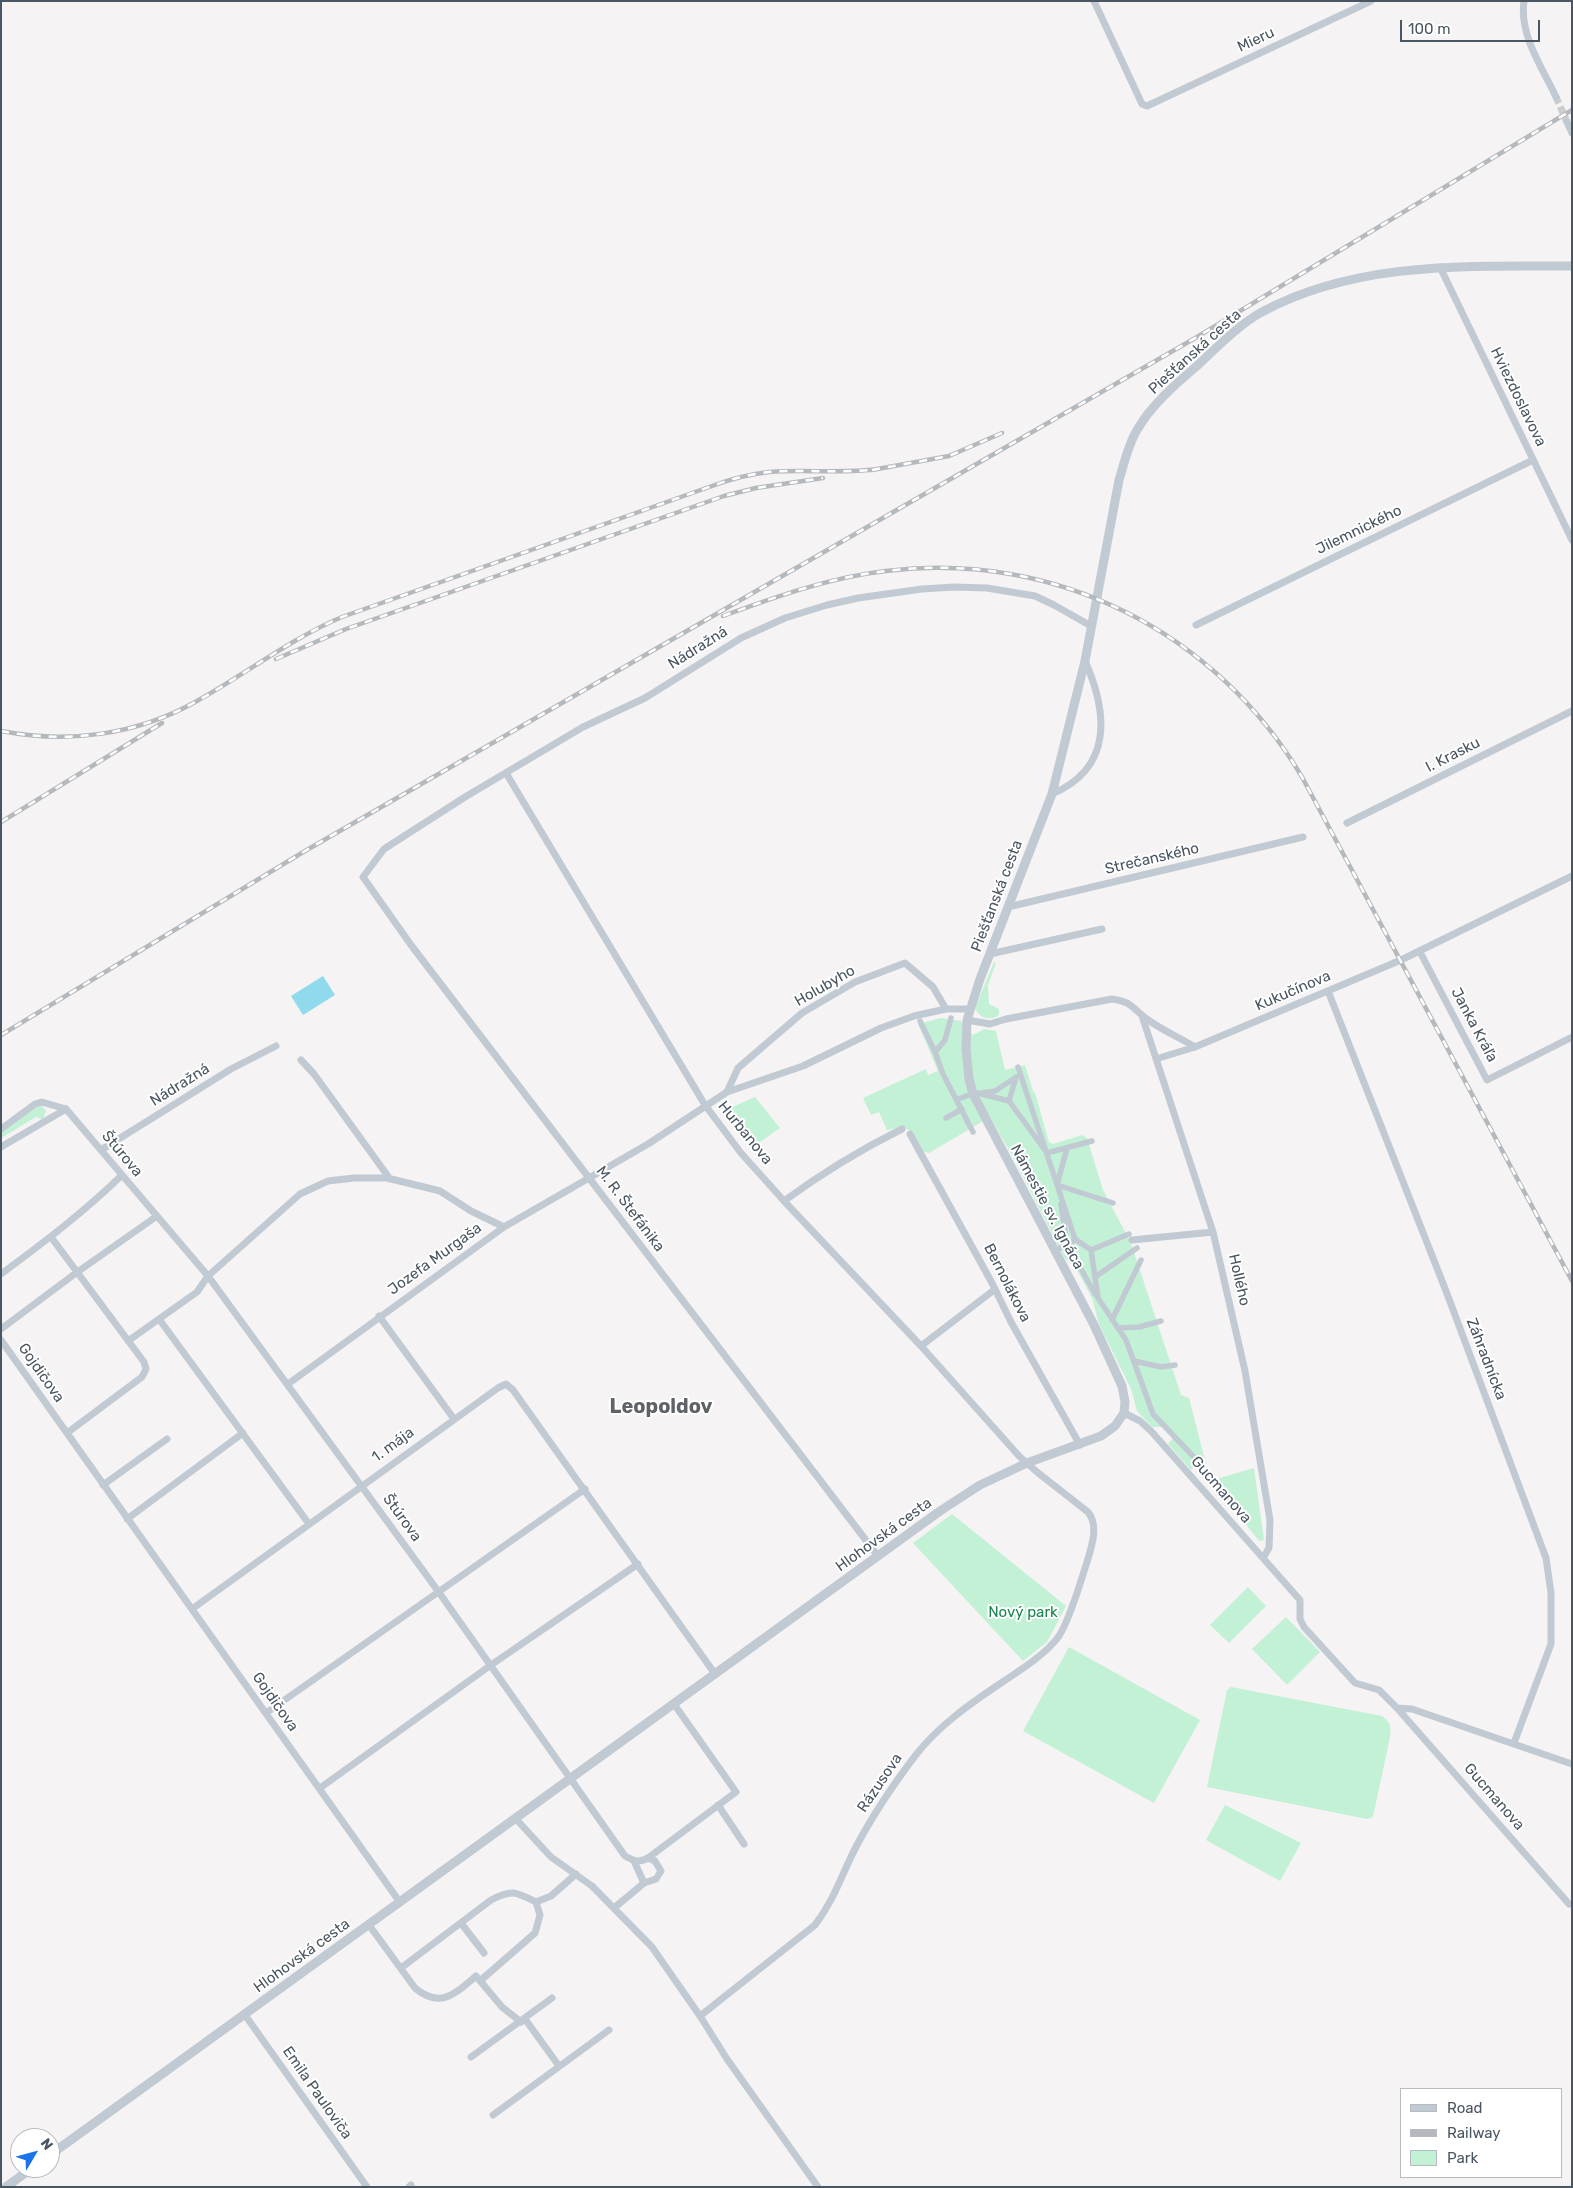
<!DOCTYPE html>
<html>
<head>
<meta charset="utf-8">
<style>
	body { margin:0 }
	#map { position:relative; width:1573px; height:2188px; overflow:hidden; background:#f5f3f3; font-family:Rubik,sans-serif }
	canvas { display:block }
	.frame { position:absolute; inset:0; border:2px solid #4a5661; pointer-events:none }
	.legend { position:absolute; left:1400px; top:2088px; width:162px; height:90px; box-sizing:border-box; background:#fff; border:1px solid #b7bbc0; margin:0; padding:6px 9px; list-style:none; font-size:15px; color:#4a5661 }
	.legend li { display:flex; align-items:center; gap:10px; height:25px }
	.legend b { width:25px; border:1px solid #b7bbc0 }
	.north { position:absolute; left:10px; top:2128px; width:50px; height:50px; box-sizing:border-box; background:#fff; border:1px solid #b7bbc0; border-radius:50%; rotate:53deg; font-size:14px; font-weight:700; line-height:20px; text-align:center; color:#4a5661 }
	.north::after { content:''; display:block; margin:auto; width:18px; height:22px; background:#1a73e8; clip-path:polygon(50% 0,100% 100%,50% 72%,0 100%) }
	.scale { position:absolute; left:1400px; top:20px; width:140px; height:22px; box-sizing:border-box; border:2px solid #4a5661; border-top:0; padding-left:6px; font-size:15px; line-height:18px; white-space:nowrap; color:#4a5661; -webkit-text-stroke:4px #fff; paint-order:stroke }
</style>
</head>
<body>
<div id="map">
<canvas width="1573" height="2188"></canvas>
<div class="frame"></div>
<ul class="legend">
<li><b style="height:6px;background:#c1cad2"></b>Road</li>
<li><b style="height:6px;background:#b5b8bd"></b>Railway</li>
<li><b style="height:14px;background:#c3f1d5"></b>Park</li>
</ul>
<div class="north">N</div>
<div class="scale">100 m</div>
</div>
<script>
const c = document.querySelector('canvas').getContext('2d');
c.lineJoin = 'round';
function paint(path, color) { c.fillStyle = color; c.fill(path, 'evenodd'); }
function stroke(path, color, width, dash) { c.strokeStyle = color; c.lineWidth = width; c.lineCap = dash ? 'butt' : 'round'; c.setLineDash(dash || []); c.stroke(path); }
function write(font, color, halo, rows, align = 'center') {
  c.font = font + ' Rubik,sans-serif'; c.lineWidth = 4; c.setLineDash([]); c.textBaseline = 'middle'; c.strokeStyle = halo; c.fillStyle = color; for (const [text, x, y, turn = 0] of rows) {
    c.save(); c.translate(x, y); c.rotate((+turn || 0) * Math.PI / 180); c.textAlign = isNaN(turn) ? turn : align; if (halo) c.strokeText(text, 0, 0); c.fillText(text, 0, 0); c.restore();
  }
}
paint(new Path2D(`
	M994 962 996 963 988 985 989 1004 999 1009V1015C989 1022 980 1018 975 1008Z
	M941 1018 961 1021 973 1035 984 1029 996 1031 1005 1070 1025 1065 1033 1091 1035 1093 1049 1142 1053 1144 1082 1135 1087 1138 1103 1190 1131 1243 1181 1395 1189 1398 1208 1472 1199 1463 1191 1470 1168 1444 1173 1438 1163 1427H1152L1137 1411 1131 1389 1099 1324 1092 1298 1076 1268 1065 1259 1013 1157 990 1117 929 1153 924 1152C912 1131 912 1124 887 1130L879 1112 871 1115 863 1098 926 1069 928 1075 938 1071 918 1024Z
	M755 1097 780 1128 756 1145 730 1111V1108Z
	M38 1106H42L46 1111 43 1120 36 1117 1 1138V1133Z
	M1254 1468 1264 1540 1259 1541 1220 1492 1213 1480Z
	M952 1514 1066 1606 1047 1642 1023 1661 913 1543Z
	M1248 1587 1266 1606 1229 1643 1210 1625Z
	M1286 1617 1320 1652 1287 1685 1252 1649Z
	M1069 1647 1200 1720 1154 1803 1023 1731Z
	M1231 1687 1382 1716C1391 1723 1391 1727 1390 1737L1373 1817 1367 1819 1207 1787 1227 1690Z
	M1225 1805 1301 1843 1280 1881 1206 1840Z`), '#c3f1d5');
paint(new Path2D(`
	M323 976 335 995 303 1015 291 996Z`), '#90daee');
stroke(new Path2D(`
	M1556 97 1567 122`), '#caccce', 7, [7, 3.5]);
stroke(new Path2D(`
	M920 1021 935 1052 943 1074 973 1132
	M935 1052 945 1040 951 1018
	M1018 1067 1075 1239 1091 1250 1098 1298 1126 1340 1153 1414 1208 1472
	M978 1093 1009 1101 1047 1153 1092 1141
	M982 1093 995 1091 1015 1078
	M958 1099 969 1095
	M1009 1101 1016 1077
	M946 1118 962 1109
	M1057 1185 1067 1148
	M1057 1185 1113 1203
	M1061 1204 1067 1244 1095 1294
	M1060 1248 1076 1239
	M1091 1250 1129 1234
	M1095 1277 1137 1248
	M1112 1320 1141 1260
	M1118 1328 1139 1327 1161 1321
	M1134 1361 1161 1367 1175 1365`), '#c1cad2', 5.5);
stroke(new Path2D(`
	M1094 1 1142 104 1147 106 1371 1
	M1524 1C1519 35 1542 67 1556 97
	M1567 122 1572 133
	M1440 267 1572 540
	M1196 625 1533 460
	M506 773 705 1105 741 1153 784 1201 921 1346 1019 1456 1037 1472 1088 1512C1099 1526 1092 1545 1087 1562 1080 1583 1071 1617 1059 1636 1046 1654 1022 1669 1004 1681 971 1703 939 1725 915 1756 893 1785 874 1813 857 1845 842 1873 835 1899 815 1925L700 2016 652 1947 592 1886 551 1857 516 1819
	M1052 794C1113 768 1108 713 1085 661
	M1347 823 1572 711
	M1008 907 1303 837
	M1420 952 1487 1080 1572 1037
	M990 954 1102 929
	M1328 991 1446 1291 1546 1558 1551 1593V1644L1514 1743
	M1142 1016 1213 1232 1245 1371 1270 1520 1269 1548 1263 1558
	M967 1020 990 1024 1006 1019 1112 999C1130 1002 1130 1005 1143 1016 1157 1028 1179 1037 1195 1047
	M1156 1059 1195 1047 1401 960 1572 876
	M301 1060 314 1074 390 1179
	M727 1092 738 1068 802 1013 855 982 905 963 933 987 946 1009
	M66 1109 208 1276 438 1591 625 1856C634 1861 638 1863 648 1858L736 1792 674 1704
	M1 1129 35 1104 42 1102 66 1109
	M910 1134 992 1283 1011 1322 1080 1445
	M1 1147 66 1109
	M101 1150 231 1069 276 1046
	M784 1201C822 1173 860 1150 902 1129
	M51 1237 144 1362 146 1369 142 1377 67 1433
	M1132 1240 1213 1232
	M1 1274C43 1243 84 1212 121 1176
	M379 1316 454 1419
	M159 1319 309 1524
	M1 1329 76 1273 157 1216
	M1 1340 399 1901
	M128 1341 197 1292 208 1276 300 1194 328 1181 354 1178H387L428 1188 440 1191 471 1211 504 1227
	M921 1346 994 1290
	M288 1384 504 1227 648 1144 727 1092 803 1066 881 1028 914 1016 946 1009H970
	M1124 1413 1140 1421 1151 1431 1292 1591 1300 1600V1619L1304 1627 1355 1683 1379 1690 1397 1708 1412 1709 1572 1764
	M103 1485 167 1439
	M127 1519 243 1433
	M878 1556 411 945 363 877 384 849 465 797 583 727 645 698 741 638 785 618 827 605 858 598 922 589 954 587 987 588 1035 596 1054 605 1091 626
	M192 1609 498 1388 506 1384 513 1390 715 1674
	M1397 1708 1569 1904
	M266 1713 585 1489
	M320 1788 491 1665 638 1564
	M718 1805 744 1844
	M644 1883 656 1879 661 1871 655 1861 648 1858
	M614 1908 644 1883 634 1861
	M461 1923 484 1953
	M369 1925 415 1988C440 2009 455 1994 476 1976L502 2007 521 2022
	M401 1968 491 1900C512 1889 516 1892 536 1902L551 1896 576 1874
	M480 1981 535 1933 540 1915 536 1902
	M245 2015 367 2187
	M700 2016 727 2059 818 2187
	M525 2019 559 2066
	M471 2057 552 1998
	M493 2115 609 2030
	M409 2187 411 2185`), '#c1cad2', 7);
stroke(new Path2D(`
	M50 2155 940 1511 980 1485 1027 1463 1101 1436 1115 1426 1124 1413 1125 1402 1122 1386 1094 1325 973 1094 969 1079 966 1049 967 1020 980 979 1052 794 1085 661 1119 480C1124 464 1128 445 1137 430 1151 405 1177 383 1199 364 1218 346 1238 326 1260 313 1355 261 1467 266 1572 266
	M6 2187 32 2168`), '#c1cad2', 9);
const rail = new Path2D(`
	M872 470 949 456 1002 433
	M723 616C775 597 831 577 886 571 1055 550 1216 632 1302 777L1572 1281
	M276 659 346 629 724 496 756 488 823 478
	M1 731C69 744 137 735 197 701 246 674 290 639 342 617L712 486C731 479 750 474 769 472 805 469 841 474 878 469
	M1 822 162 723
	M1 1035 305 851 1197 337 1572 110`);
stroke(rail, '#b5b8bd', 4.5);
stroke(rail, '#fff', 2.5, [8]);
write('15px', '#4a5661', '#fff', [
	["Mieru",1256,40,-25],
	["Piešťanská cesta",1195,352,-42],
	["Hviezdoslavova",1518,397,64],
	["Jilemnického",1359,530,-26],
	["Nádražná",698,648,-32],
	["I. Krasku",1453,755,-27],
	["Strečanského",1152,859,-13],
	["Piešťanská cesta",997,896,-69],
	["Holubyho",825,986,-30],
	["Kukučínova",1293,991,-23],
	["Janka Kráľa",1474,1025,62],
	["Nádražná",180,1085,-32],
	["Hurbanova",745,1133,51],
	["Štúrova",122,1154,50],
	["Námestie sv. Ignáca",1047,1207,62],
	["M. R. Štefánika",630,1209,53],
	["Jozefa Murgaša",435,1259,-36],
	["Hollého",1239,1280,77],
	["Bernolákova",1007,1283,63],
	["Záhradnícka",1486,1359,69],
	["Gojdičova",41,1373,55],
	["1. mája",393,1445,-36],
	["Gucmanova",1221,1490,49],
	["Štúrova",402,1518,54],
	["Hlohovská cesta",884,1535,-36],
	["Gojdičova",275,1702,55],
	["Rázusova",880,1783,-56],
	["Gucmanova",1494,1797,49],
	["Hlohovská cesta",302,1956,-36],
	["Emila Pauloviča",317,2093,55]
]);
write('15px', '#17864f', '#fff', [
	["Nový park",1023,1613]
]);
write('bold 20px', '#5f6368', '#fff', [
	["Leopoldov",661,1407]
]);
</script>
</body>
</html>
